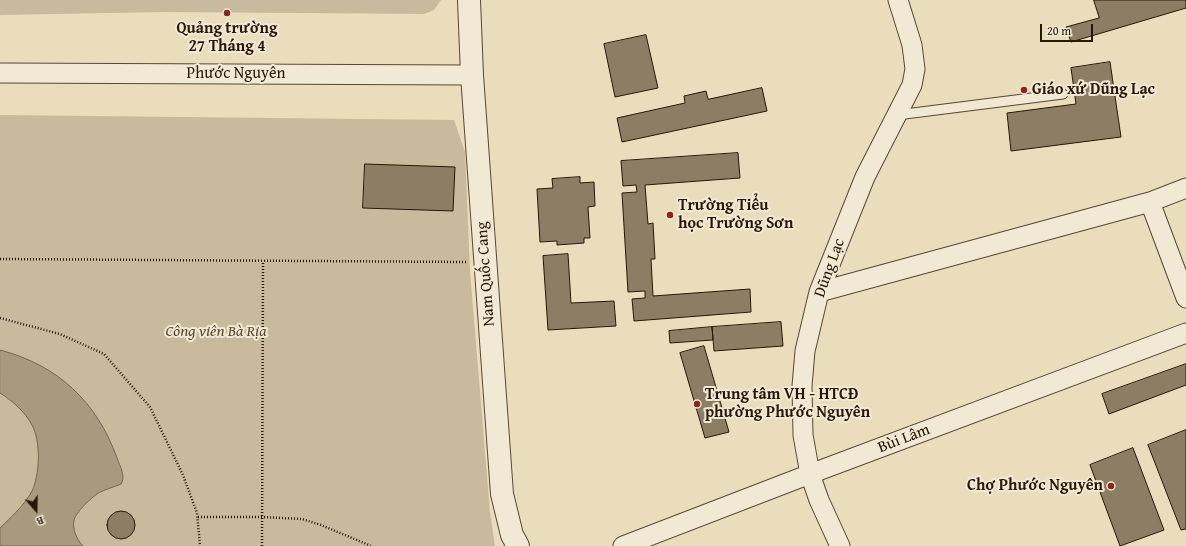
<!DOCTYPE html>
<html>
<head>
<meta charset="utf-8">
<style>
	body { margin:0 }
	#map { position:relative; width:1186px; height:546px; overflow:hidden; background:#e9ddbc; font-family:"Gentium Book Plus",serif }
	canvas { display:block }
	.north { position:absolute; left:16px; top:490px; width:40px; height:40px; -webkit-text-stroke:3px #f1e9d3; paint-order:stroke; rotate:160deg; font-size:11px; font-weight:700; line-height:16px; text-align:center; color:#271707 }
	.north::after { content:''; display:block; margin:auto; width:14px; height:18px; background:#271707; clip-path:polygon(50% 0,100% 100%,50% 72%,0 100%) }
	.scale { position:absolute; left:1040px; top:24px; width:53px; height:18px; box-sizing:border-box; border:2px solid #271707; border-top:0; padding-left:5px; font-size:12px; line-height:14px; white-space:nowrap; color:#271707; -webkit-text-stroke:3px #f1e9d3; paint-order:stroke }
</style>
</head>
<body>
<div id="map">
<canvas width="1186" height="546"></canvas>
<div class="north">B</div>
<div class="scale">20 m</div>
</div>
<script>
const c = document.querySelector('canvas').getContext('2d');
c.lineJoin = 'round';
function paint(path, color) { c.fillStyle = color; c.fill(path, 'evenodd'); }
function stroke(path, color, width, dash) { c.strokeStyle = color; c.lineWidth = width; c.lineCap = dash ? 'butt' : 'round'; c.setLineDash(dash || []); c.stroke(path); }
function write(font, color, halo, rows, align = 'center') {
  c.font = font + ' "Gentium Book Plus",serif'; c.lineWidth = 4; c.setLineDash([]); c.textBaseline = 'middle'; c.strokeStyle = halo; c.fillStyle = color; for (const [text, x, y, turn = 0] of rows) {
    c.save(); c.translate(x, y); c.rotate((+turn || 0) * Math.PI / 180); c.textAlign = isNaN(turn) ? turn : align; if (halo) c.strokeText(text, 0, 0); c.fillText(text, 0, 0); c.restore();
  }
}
paint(new Path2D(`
	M0 0H441L434 10 424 14 166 12 0 15Z
	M0 115 454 120 465 152 470 271 490 512 495 546H0Z`), '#c8bb9d');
const water = new Path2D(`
	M0 350C58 365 97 402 117 458 120 466 126 477 121 484 114 487 103 490 97 494 91 498 76 512 74 520 72 529 77 540 83 546H0V528C11 517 24 506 32 491 40 474 41 442 32 425 25 412 13 401 0 393Z`);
paint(water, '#a79a7e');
stroke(water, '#74664e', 1);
const building = new Path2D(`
	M1094 0H1186V8L1071 42 1066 27 1099 18Z
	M646 35 658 88 615 97 604 44Z
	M1110 62 1121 137 1011 151 1007 113 1076 104 1071 68Z
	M762 88 767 111 622 142 617 118 685 103 684 96 706 91 708 99Z
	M738 153 740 178 645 185 648 224 653 223 655 259H651L653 296 750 289 751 312 634 321 632 299 645 298V291L628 292 622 193 637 192 636 185 623 186 621 161Z
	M365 164 455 167 453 211 363 208Z
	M580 177V183L594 182 595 206 588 207 590 238H584V243L557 245V241L540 242 537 189 553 188 552 179Z
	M568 254 571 303 614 301 616 326 548 330 543 256Z
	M781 322 783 346 714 351 712 327Z
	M712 327 713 340 670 343 669 331Z
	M704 346 729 432 705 438 680 353Z
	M1186 364V385L1109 414 1102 394Z
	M1186 430V529L1181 530 1148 445Z
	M1133 448 1164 530 1120 546 1090 465Z
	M107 525a14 14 0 1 1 28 0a14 14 0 1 1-28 0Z`);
paint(building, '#8c7e65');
stroke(building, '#271707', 1);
const service = new Path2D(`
	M897 115 1063 94`);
const minor = new Path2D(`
	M0 73 472 75
	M1150 202 1186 298
	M819 292 1150 202 1186 188
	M623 546 810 474 1186 333
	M840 546 819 500 810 474 803 435 802 386 805 351 819 292 865 177 912 85 915 69 912 45 898 0`);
const tertiary = new Path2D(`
	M469 0 472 75 502 494 512 535 518 546`);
stroke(service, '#584834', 11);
stroke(minor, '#584834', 21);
stroke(tertiary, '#584834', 24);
stroke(new Path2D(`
	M0 259 467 262
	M0 318 60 334 104 354 150 407 183 475 197 513 200 546
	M198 517H262L302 519 321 525 371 546
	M262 546 263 261`), '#271707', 2.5, [1, 2]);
stroke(service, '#f1e9d3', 9);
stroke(minor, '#f1e9d3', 19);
stroke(tertiary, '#f1e9d3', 22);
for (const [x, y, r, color] of [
	[227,13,4,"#8f2418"],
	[1024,90,4,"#8f2418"],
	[670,215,4,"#8f2418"],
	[697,404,4,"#8f2418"],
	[1111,486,4,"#8f2418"]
]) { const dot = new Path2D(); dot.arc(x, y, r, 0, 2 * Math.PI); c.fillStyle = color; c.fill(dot); stroke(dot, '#f1e9d3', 1.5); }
write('bold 16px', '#271707', '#f1e9d3', [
	["Quảng trường",227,29,"center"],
	["27 Tháng 4",227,47,"center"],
	["Giáo xứ Dũng Lạc",1032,90],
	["Trường Tiểu",678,206],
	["học Trường Sơn",678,224],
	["Trung tâm VH - HTCĐ",705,395],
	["phường Phước Nguyên",705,413],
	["Chợ Phước Nguyên",1103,486,"right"]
], 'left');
write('16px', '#271707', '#f1e9d3', [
	["Phước Nguyên",236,74],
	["Dũng Lạc",830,268,-70],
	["Nam Quốc Cang",486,274,-94],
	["Bùi Lâm",904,439,-21]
]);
write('italic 16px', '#574834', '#f1e9d3', [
	["Công viên Bà Rịa",216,332]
]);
</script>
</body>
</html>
